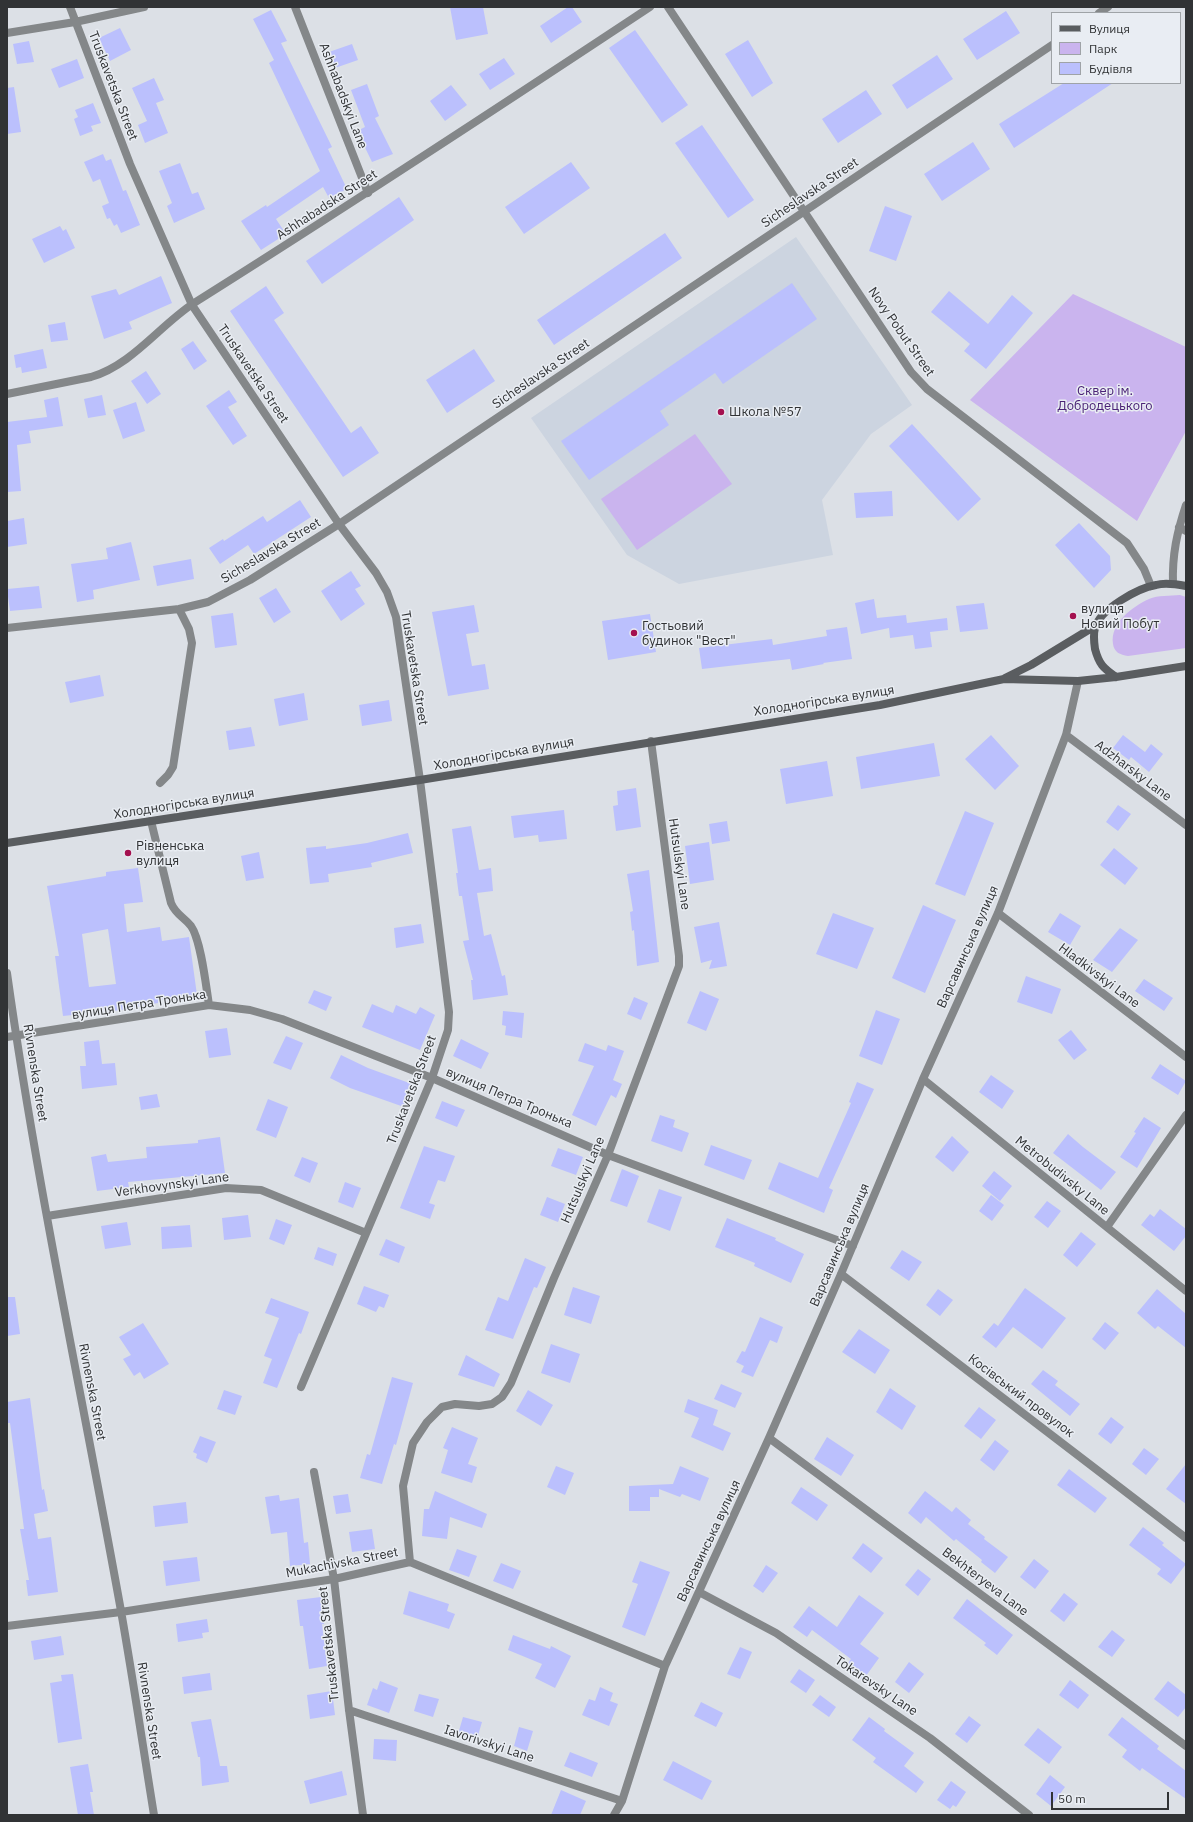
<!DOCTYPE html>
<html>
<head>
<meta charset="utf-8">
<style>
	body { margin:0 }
	#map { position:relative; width:1193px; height:1822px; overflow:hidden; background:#dce0e6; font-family:"IBM Plex Sans",sans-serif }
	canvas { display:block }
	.frame { position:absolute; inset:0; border:8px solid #313335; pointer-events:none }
	.legend { position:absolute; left:1051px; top:12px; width:130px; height:72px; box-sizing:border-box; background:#e9edf3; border:1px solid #9fa3a7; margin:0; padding:5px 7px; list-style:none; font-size:12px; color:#313335 }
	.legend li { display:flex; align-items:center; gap:8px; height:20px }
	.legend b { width:20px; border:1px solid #9fa3a7 }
	.scale { position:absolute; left:1051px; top:1792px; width:118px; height:18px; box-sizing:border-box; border:2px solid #313335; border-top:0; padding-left:5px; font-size:12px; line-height:14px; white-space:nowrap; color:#313335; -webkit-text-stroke:3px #e9edf3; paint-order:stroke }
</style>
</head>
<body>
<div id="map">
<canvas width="1193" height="1822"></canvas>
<div class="frame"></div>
<ul class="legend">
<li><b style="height:5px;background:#5a5d60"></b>Вулиця</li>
<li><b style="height:11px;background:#cab4ee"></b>Парк</li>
<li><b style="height:11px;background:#bbc0fd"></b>Будівля</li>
</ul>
<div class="scale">50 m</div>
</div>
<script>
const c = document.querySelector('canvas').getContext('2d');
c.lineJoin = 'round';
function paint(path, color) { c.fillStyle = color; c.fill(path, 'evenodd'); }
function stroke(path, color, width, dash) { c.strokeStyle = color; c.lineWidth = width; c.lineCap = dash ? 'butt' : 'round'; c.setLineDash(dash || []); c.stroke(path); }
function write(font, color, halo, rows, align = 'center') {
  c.font = font + ' "IBM Plex Sans",sans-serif'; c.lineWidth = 3; c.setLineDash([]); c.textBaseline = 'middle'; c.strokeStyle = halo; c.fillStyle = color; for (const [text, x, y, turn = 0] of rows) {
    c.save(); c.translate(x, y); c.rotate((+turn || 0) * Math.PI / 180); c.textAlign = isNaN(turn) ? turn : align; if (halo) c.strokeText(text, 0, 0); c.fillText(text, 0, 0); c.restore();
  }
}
paint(new Path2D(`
	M796 237 912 405 871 434 822 500 833 555 679 584 627 555 531 418Z`), '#ccd4e0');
paint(new Path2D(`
	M1073 294 1186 347V431L1137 521 970 400Z
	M695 434 732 484 637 550 601 499Z
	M1180 595 1186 597V648L1128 656C1120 655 1114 652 1113 644 1110 623 1132 607 1149 599 1158 595 1170 596 1180 595Z`), '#cab4ee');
paint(new Path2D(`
	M450 7H483L488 34 456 40Z
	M568 7H572L582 22 551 43 540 26Z
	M271 10 287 41 281 43 332 147 328 149 347 189 329 198 323 187 276 219 286 234 261 250 241 221 266 205 267 207 320 171 269 63 274 60 253 19Z
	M1006 11 1020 33 977 60 963 39Z
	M120 28 131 50 110 61 99 38Z
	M635 30 688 105 662 123 609 48Z
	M748 40 773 83 752 97 725 54Z
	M29 41 34 62 17 64 13 44Z
	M352 44 358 60 335 68 329 52Z
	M937 55 953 79 907 109 892 85Z
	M504 58 515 74 490 90 479 74Z
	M77 59 84 78 59 88 51 69Z
	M154 78 164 100 156 103 168 133 145 143 138 125 147 121 132 88Z
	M1064 83H1113L1014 148 999 124Z
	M367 84 379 116 375 118 393 154 372 162 357 131 365 127 351 90Z
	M451 85 467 105 445 121 430 101Z
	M14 87 21 132 7 134V88Z
	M866 90 882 114 838 143 822 119Z
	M93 103 101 123 91 126 93 131 80 136 74 119 78 117 75 110Z
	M702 125 754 200 728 218 675 143Z
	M973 142 990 169 942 201 924 174Z
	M103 154 106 161 111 159 123 191 126 190 140 225 121 233 117 224 114 226 110 218 107 219 102 206 109 203 100 179 93 182 84 162Z
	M571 162 590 188 524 234 505 207Z
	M180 163 192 194 198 192 205 209 174 223 167 206 172 203 159 171Z
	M399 197 414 220 322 284 306 261Z
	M885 206 912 216 896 261 869 251Z
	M60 226 63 231 66 229 75 248 44 263 32 239Z
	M665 233 682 258 554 345 537 320Z
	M161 276 172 303 129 322 132 329 104 339 91 296 116 289 119 295Z
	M792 283 817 319 723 384 715 373 660 411 669 425 589 480 561 441Z
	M266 286 284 313 274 320 351 433 361 426 379 453 343 477 230 311Z
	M949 291 988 324 1012 295 1033 313 986 369 964 351 970 344 931 312Z
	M65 322 68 340 51 342 48 325Z
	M193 341 207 361 194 370 181 349Z
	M43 349 47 368 22 373 21 367 16 368 14 355Z
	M474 349 495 381 447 413 426 380Z
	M146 371 161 394 147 404 131 381Z
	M229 390 237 402 228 407 247 436 233 445 206 406Z
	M102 395 106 415 88 418 84 399Z
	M58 397 63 426 29 431 31 443 17 445 21 491 7 492V422L47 417 44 400Z
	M136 402 145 431 123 439 113 410Z
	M912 424 981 499 958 521 889 446Z
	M892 491 893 516 856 518 854 493Z
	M300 500 311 517 254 554 248 545 220 564 209 548 223 539 224 541 263 516 267 522Z
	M24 518 27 544 7 547V521Z
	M1079 523 1110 556 1111 570 1094 588 1055 545Z
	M131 542 140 580 93 590 94 599 77 602 71 564 108 559 106 548Z
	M191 559 194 579 157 586 153 566Z
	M351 571 361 586 355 589 365 604 341 621 321 591Z
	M39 586 42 608 10 611 7 589Z
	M276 588 291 612 274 623 259 598Z
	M874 599 877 618 906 615 907 623 947 618 948 630 930 632 932 647 915 649 913 635 890 638 889 628 861 634 855 603Z
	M984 603 988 629 960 632 956 606Z
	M474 605 479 632 466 634 472 666 485 664 489 689 448 696 432 612Z
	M233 613 237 645 215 648 211 616Z
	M650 614 656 652 608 660 602 621Z
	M847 627 852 659 823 663 824 664 792 670 790 659 702 669 699 648 772 639 773 645 827 636 826 630Z
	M100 675 104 696 70 703 65 682Z
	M304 693 308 720 279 726 274 699Z
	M389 700 392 721 362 726 359 705Z
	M251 727 255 746 229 750 226 731Z
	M991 735 1019 766 995 790 965 759Z
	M1123 735 1145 752 1151 744 1163 754 1149 772 1131 757 1129 760 1113 748Z
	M934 743 940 776 861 789 856 757Z
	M827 761 833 796 786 804 780 769Z
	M636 788 641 827 616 831 613 806 618 805 617 791Z
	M1118 805 1131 814 1118 831 1106 822Z
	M564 810 567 839 539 842 538 835 514 838 511 816Z
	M965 811 994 823 965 896 935 884Z
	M727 821 730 841 712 844 709 824Z
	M471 826 479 870 491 868 493 891 477 893 484 936 491 934 502 976 505 975 508 995 473 1000 471 980H473L463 941 469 940 462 896H459L456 873H458L452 829Z
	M408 833 413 853 371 863 372 867 328 874 329 882 310 884 306 848 326 846V849L367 843Z
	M709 842 714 880 690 884 685 846Z
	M1114 848 1138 868 1125 885 1100 865Z
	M259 852 264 878 246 881 241 856Z
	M138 868 143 902 124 904 127 932 160 927 162 941 189 937 197 995 158 1000V1003L121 1010 63 1016 55 956H59L47 886 106 876V872ZM108 929 116 984 89 987 82 934Z
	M649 870 659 962 637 966 634 930 632 931 630 912 633 911 627 874Z
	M923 905 956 920 925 993 892 978Z
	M833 913 874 928 857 969 816 954Z
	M1060 913 1081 926 1070 945 1048 932Z
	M719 922 727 966 709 969 712 960 701 963 694 927Z
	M421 924 424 943 396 948 394 928Z
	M1120 928 1138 940 1112 972 1093 960Z
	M1026 976 1061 989 1052 1014 1017 1002Z
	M1144 979 1173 998 1164 1011 1135 991Z
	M314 990 332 997 326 1011 308 1003Z
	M700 991 719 999 706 1031 687 1023Z
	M634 997 648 1003 641 1020 627 1014Z
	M372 1004 393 1013 396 1005 416 1014 420 1007 435 1015 420 1050 362 1027Z
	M876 1010 900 1019 882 1065 859 1056Z
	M503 1011 524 1013 522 1038 505 1035 506 1026 502 1025Z
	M227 1028 231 1055 209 1058 205 1031Z
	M1071 1030 1087 1050 1074 1060 1058 1040Z
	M286 1036 303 1043 291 1070 273 1063Z
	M461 1039 489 1053 481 1069 453 1056Z
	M99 1040 102 1064 115 1063 117 1085 82 1089 80 1066H86L84 1042Z
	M585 1043 606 1051 608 1045 624 1051 613 1080 622 1084 616 1098 611 1095 596 1126 572 1115 594 1066 578 1061Z
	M341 1055 368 1068 412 1084 404 1107 350 1088 330 1078Z
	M1160 1064 1186 1081 1178 1095 1151 1078Z
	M991 1075 1014 1091 1002 1109 979 1092Z
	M857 1082 874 1089 829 1188 833 1190 824 1213 768 1189 779 1162 818 1178 851 1103 849 1102Z
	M157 1094 160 1107 141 1110 139 1097Z
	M268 1099 288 1107 276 1138 256 1130Z
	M442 1101 465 1110 457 1127 435 1118Z
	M660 1115 675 1120 673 1127 689 1133 682 1152 651 1141Z
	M1144 1117 1161 1128 1137 1168 1120 1157 1136 1133 1134 1132Z
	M1068 1134 1083 1147 1116 1172 1101 1190 1053 1153Z
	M952 1136 969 1152 953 1172 935 1157Z
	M220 1137 225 1173 128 1182 129 1187 97 1191 91 1157 106 1154 108 1162 147 1158 146 1147 198 1143V1140Z
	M711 1145 752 1160 744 1180 704 1165Z
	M424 1146 455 1156 445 1182 438 1180 429 1203 435 1205 430 1219 400 1208Z
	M558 1148 583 1157 576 1175 551 1166Z
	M302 1157 318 1163 310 1183 294 1176Z
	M622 1169 639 1176 627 1207 610 1201Z
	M994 1171 1012 1186 1000 1201 982 1186Z
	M345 1182 361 1188 353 1208 338 1202Z
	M659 1189 682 1197 670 1231 647 1222Z
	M991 1195 1004 1205 992 1221 979 1211Z
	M547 1197 565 1204 558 1222 540 1215Z
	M1047 1201 1061 1211 1048 1228 1034 1217Z
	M1160 1209 1186 1229V1236L1174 1251 1141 1225 1150 1214 1154 1217Z
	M248 1215 251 1237 224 1240 222 1218Z
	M727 1218 776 1238 775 1240 804 1254 791 1283 754 1266 755 1263 715 1247Z
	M276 1219 292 1225 284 1245 269 1239Z
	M127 1222 131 1245 105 1249 101 1226Z
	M190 1225 192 1247 162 1249 161 1227Z
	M1081 1232 1096 1244 1077 1267 1063 1255Z
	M386 1239 405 1247 399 1263 379 1255Z
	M318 1247 337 1254 333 1266 314 1259Z
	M902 1250 922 1262 909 1281 890 1268Z
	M525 1258 546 1267 537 1288 534 1287 513 1339 485 1330 498 1297 508 1301Z
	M364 1286 389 1295 384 1308 379 1306 376 1312 357 1304Z
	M573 1287 600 1296 591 1324 564 1315Z
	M1025 1288 1066 1318 1042 1349 1013 1327 996 1348 982 1337 994 1323 998 1326Z
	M938 1289 953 1300 940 1316 926 1305Z
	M1157 1289 1186 1314V1348L1158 1326 1155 1329 1137 1313Z
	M7 1297H15L20 1334 7 1336Z
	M271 1298 309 1312 301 1334 299 1333 277 1388 263 1383 272 1359 264 1356 279 1318 265 1313Z
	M760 1317 783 1327 777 1343 770 1340 753 1377 741 1372 744 1366 736 1362 742 1351 745 1352Z
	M1105 1322 1119 1333 1105 1350 1092 1339Z
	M143 1323 169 1364 144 1379 140 1372 134 1376 123 1359 131 1355 119 1337Z
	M859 1329 890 1350 875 1374 842 1352Z
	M551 1344 580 1354 570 1383 541 1373Z
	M466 1355 500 1374 494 1387 458 1375Z
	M1043 1370 1058 1381 1055 1385 1080 1404 1070 1416 1031 1384Z
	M392 1377 413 1383 396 1445 394 1444 382 1484 360 1478 367 1454 370 1455Z
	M721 1384 742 1393 735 1408 714 1399Z
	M890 1388 916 1406 902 1430 876 1412Z
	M224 1390 242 1396 235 1415 217 1409Z
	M528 1390 553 1405 541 1426 516 1411Z
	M30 1398 42 1490 44 1489 48 1511 34 1514 38 1539 51 1537 58 1592 28 1596 26 1580H29L20 1529H24L10 1423H7V1402Z
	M688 1399 718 1410 713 1425 731 1433 723 1451 691 1437 699 1418 684 1412Z
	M979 1407 996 1420 981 1439 964 1426Z
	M1111 1417 1124 1427 1111 1444 1098 1434Z
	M452 1427 478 1438 468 1464 477 1467 472 1483 441 1473 448 1450 443 1448Z
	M200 1436 216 1442 207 1463 196 1458 197 1454 193 1452Z
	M827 1437 854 1455 841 1476 814 1459Z
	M995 1440 1009 1451 994 1471 980 1460Z
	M1144 1448 1159 1459 1146 1475 1132 1464Z
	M1186 1464V1504L1166 1489Z
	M556 1466 574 1473 565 1495 547 1487Z
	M680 1466 709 1478 700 1501 682 1494 680 1497 659 1489V1497H650V1511H629V1486L673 1484Z
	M1069 1469 1107 1498 1095 1513 1057 1485Z
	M801 1487 828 1505 817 1521 791 1503Z
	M435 1491 487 1514 482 1528 450 1517 447 1539 422 1536 424 1509H429Z
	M925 1491 952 1512 956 1507 971 1520 968 1524 985 1537 984 1539 1008 1557 995 1573 981 1562 982 1560 956 1539 954 1541 926 1517 921 1524 908 1513Z
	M348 1494 351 1512 336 1514 333 1496Z
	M279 1495 280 1501 299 1498 304 1543 308 1542 310 1564 290 1566 287 1532 271 1534 265 1497Z
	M186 1502 188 1523 155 1527 153 1506Z
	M1143 1527 1164 1543 1162 1545 1186 1564 1171 1584 1157 1574 1161 1569 1129 1545Z
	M372 1529 375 1549 352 1552 349 1532Z
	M863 1543 883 1558 871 1573 852 1558Z
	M457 1549 477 1556 469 1577 449 1570Z
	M197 1557 200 1581 166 1586 163 1561Z
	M1034 1559 1049 1571 1035 1589 1020 1577Z
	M640 1561 670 1572 645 1636 622 1627 638 1584 632 1582Z
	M501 1563 521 1571 513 1589 493 1581Z
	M766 1565 778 1573 763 1593 753 1586Z
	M918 1569 931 1579 918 1596 905 1585Z
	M409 1591 449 1604 447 1611 455 1614 449 1629 403 1614Z
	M1064 1593 1078 1604 1064 1622 1050 1611Z
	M859 1595 884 1613 860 1644 879 1658 863 1680 845 1667 851 1659 812 1630 807 1637 793 1627 809 1606 837 1627Z
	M321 1597 324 1624H322L327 1666 309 1669 303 1626H300L297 1600Z
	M967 1599 1013 1635 997 1655 984 1645 986 1643 953 1618Z
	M207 1619 209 1632 202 1633 203 1638 178 1642 176 1624Z
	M1112 1630 1125 1640 1112 1657 1098 1647Z
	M513 1635 550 1649 551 1646 571 1656 555 1688 535 1678 542 1664 508 1650Z
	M61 1636 64 1655 34 1660 31 1641Z
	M740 1647 752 1652 740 1679 727 1674Z
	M909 1662 924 1674 909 1693 895 1682Z
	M799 1669 815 1680 806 1693 790 1682Z
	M210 1673 212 1690 184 1694 182 1677Z
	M73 1674 82 1739 58 1743 50 1683 62 1681 61 1675Z
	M1070 1680 1089 1695 1078 1709 1059 1695Z
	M380 1681 398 1688 389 1713 367 1705 373 1688 377 1690Z
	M1168 1681 1186 1695V1707L1178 1717 1154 1699Z
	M600 1687 613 1693 610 1701 618 1704 609 1726 582 1715 589 1699 595 1701Z
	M332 1691 335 1715 310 1719 307 1695Z
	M419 1694 439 1699 433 1717 414 1711Z
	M820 1695 836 1707 829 1717 812 1705Z
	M701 1702 723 1713 716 1727 694 1716Z
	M969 1716 981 1725 967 1743 955 1734Z
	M463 1717 482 1722 477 1739 458 1734Z
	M869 1717 885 1729 884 1731 914 1753 904 1766 924 1782 916 1793 873 1762 876 1758 852 1740Z
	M1122 1717 1159 1746 1157 1749 1186 1771V1799L1142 1768 1140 1771 1122 1757 1127 1750 1108 1735Z
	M211 1719 220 1766H227L229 1782 202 1786 200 1757H198L191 1722Z
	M519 1727 533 1731 527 1751 514 1746Z
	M1038 1728 1062 1747 1049 1764 1024 1745Z
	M374 1739 397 1740 396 1761 373 1759Z
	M570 1752 598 1763 592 1777 564 1766Z
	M673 1761 712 1781 702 1800 663 1780Z
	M88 1764 93 1792H90L94 1815H78L70 1767Z
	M342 1771 347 1795 310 1804 304 1781Z
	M1050 1775 1065 1787 1051 1806 1036 1794Z
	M951 1781 966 1792 956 1807 953 1805 950 1809 937 1800Z
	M561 1790 586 1801 580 1815H551Z`), '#bbc0fd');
stroke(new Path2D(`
	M70 7 130 164 192 305 339 524 376 573 387 592 396 617 420 780 449 1012 448 1030 432 1078 301 1387
	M295 7 368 193
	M668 7 911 372 927 389 1127 543 1144 569 1151 586
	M1099 13 1108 7
	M7 33 75 22 144 7
	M7 394 91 377C132 365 159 326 194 303 348 206 499 107 650 7
	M1179 527 1186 531
	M1173 584C1172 555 1177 532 1186 505
	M7 628 179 609 208 602 250 580 339 524 1052 45
	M1066 735 1186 825
	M160 783 168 775 173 767 192 643 189 629 179 609
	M151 821 171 903C176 915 184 917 191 926 201 940 206 986 209 1005
	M998 913 1186 1057
	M7 973C37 1187 83 1399 121 1611 133 1679 143 1747 154 1815
	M7 1037 209 1005 250 1010 282 1019 432 1078 608 1155 853 1246
	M923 1079 1186 1291
	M47 1216 226 1188 261 1190 366 1233
	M1107 1227 1186 1115
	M841 1274 1186 1538
	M769 1438 1186 1746
	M314 1472 334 1579 349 1710 363 1815
	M410 1562 403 1486 413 1443 427 1422 442 1407 455 1404 479 1406 492 1404 502 1397 511 1383 554 1278 608 1155 679 966V956L651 741
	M699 1592 776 1633 930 1738 1029 1815
	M7 1626 121 1612 334 1579 410 1562 665 1666
	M349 1710 622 1801
	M614 1815 622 1801 665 1666 769 1438 841 1274 923 1079 998 913 1066 735 1078 681`), '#848789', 8);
stroke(new Path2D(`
	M1116 677C1103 668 1099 664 1095 649 1094 642 1093 635 1095 628 1100 609 1138 588 1156 585 1165 582 1176 584 1186 586
	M1005 678 1031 665 1095 626
	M7 843 420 780 880 705 1004 679 1078 681 1116 677 1186 666`), '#5a5d60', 8);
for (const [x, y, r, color] of [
	[721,412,4,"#a4104f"],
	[1073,616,4,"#a4104f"],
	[634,633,4,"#a4104f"],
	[128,853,4,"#a4104f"]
]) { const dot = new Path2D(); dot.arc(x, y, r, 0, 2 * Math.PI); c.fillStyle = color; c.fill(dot); stroke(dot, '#e9edf3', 1.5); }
write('13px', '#313335', '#e9edf3', [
	["Truskavetska Street",113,86,69],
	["Ashhabadskyi Lane",343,96,69],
	["Sicheslavska Street",810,193,-34],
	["Ashhabadska Street",327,205,-33],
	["Novy Pobut Street",901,332,55],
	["Truskavetska Street",253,374,56],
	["Sicheslavska Street",541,374,-34],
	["Sicheslavska Street",271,551,-31],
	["Truskavetska Street",414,668,81],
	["Холодногірська вулиця",824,701,-9],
	["Холодногірська вулиця",504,754,-10],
	["Adzharsky Lane",1133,771,37],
	["Холодногірська вулиця",184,804,-9],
	["Hutsulskyi Lane",679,864,82],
	["Варсавинська вулиця",968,947,-66],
	["Hladkivskyi Lane",1099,976,37],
	["вулиця Петра Тронька",139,1005,-9],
	["Rivnenska Street",35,1073,81],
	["Truskavetska Street",412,1090,-69],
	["вулиця Петра Тронька",509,1098,23],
	["Metrobudivsky Lane",1062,1176,39],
	["Hutsulskyi Lane",583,1180,-67],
	["Verkhovynskyi Lane",172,1185,-8],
	["Варсавинська вулиця",840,1245,-67],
	["Rivnenska Street",92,1392,79],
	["Косівський провулок",1021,1396,37],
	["Варсавинська вулиця",709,1541,-65],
	["Mukachivska Street",342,1563,-11],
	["Bekhteryeva Lane",985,1582,37],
	["Truskavetska Street",329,1644,-96],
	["Tokarevsky Lane",876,1686,34],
	["Rivnenska Street",149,1711,81],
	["Iavorivskyi Lane",489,1744,18]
]);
write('13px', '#4b2377', '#e9edf3', [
	["Сквер ім.",1105,391],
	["Добродецького",1105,406]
]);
write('13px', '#313335', '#e9edf3', [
	["Школа №57",729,412],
	["вулиця",1081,609],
	["Новий Побут",1081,624],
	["Гостьовий",642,626],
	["будинок \"Вест\"",642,641],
	["Рівненська",136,846],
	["вулиця",136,861]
], 'left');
</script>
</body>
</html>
